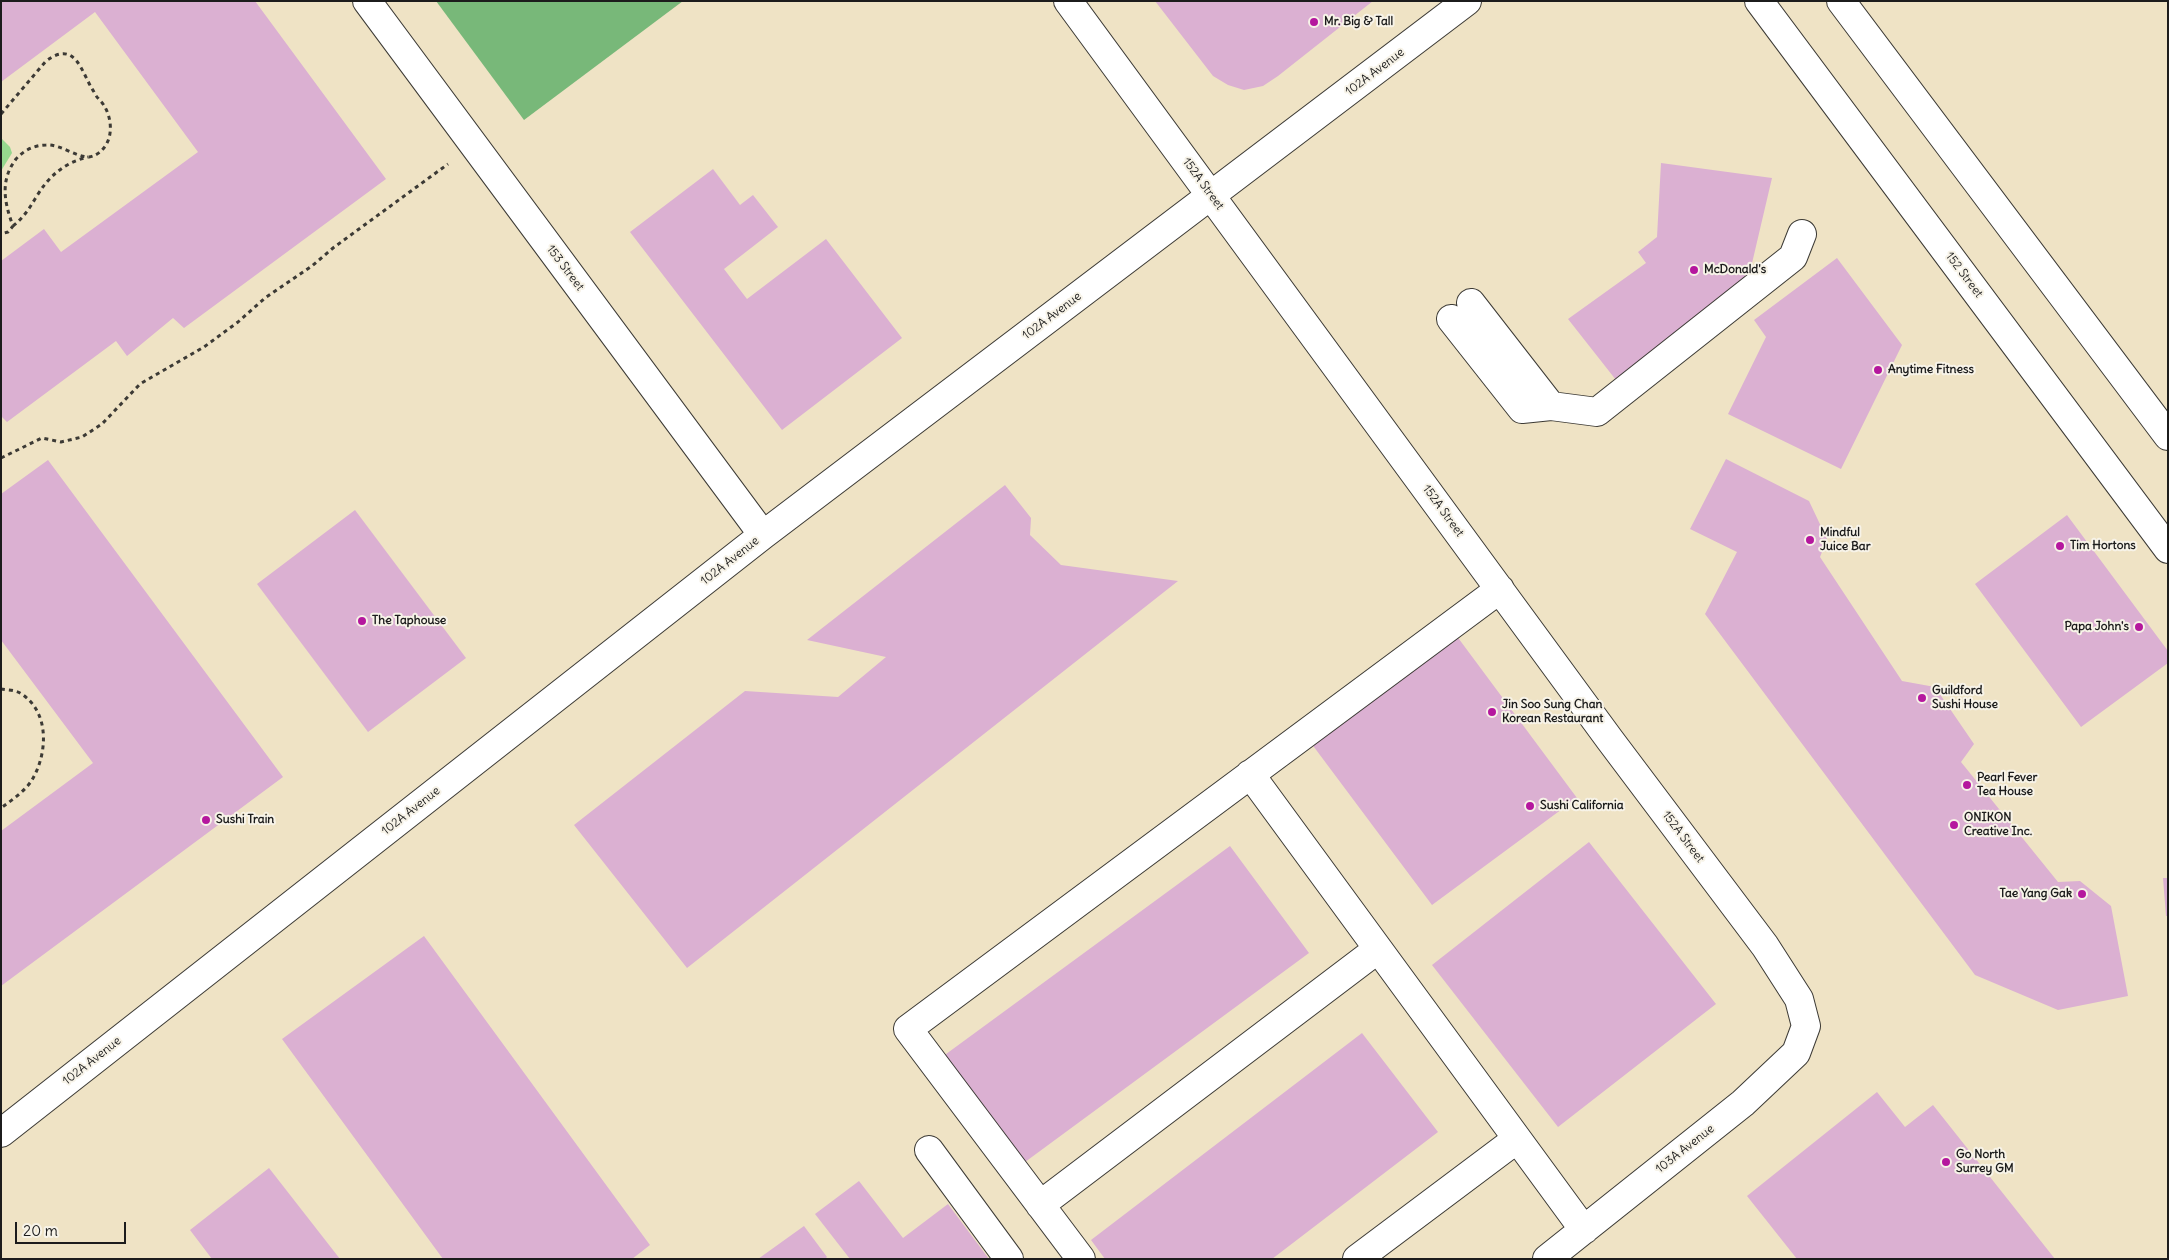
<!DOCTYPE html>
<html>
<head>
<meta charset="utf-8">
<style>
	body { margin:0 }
	#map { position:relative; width:2169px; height:1260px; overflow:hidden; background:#efe3c5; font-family:Delius,sans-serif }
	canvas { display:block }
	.frame { position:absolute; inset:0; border:2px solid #1c1c1c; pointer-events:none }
	.scale { position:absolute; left:15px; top:1222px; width:111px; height:22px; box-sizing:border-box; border:2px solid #1c1c1c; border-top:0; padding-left:6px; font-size:15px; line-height:18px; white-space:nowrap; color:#1c1c1c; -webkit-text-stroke:4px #f7f3e8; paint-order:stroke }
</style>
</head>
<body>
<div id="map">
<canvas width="2169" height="1260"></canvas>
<div class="frame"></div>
<div class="scale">20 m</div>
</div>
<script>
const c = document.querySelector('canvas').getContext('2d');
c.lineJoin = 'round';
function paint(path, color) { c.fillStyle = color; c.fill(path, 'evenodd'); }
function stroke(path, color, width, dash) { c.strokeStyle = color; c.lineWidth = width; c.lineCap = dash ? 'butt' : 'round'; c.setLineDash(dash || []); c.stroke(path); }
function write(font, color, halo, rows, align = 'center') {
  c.font = font + ' Delius,sans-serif'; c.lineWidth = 4; c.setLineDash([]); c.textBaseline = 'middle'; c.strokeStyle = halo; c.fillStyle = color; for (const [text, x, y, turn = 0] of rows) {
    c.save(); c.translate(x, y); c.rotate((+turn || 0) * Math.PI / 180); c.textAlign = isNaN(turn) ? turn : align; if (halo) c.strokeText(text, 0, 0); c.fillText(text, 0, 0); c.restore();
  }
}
paint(new Path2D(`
	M1 138 10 147 12 153 1 171Z`), '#96d78e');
paint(new Path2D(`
	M436 1H683L524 120Z`), '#78b879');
paint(new Path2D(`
	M1 1H255L386 179 184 328 173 318 127 356 116 341 7 422 1 416V261L44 229 61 252 198 152 95 12 1 82Z
	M1155 1H1373L1278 76 1263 86 1244 90 1228 85 1213 76Z
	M1661 163 1772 178 1749 276 1616 380 1568 319 1646 263 1638 252 1657 237Z
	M713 169 740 205 753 195 778 227 724 269 747 299 826 239 902 338 782 430 630 232Z
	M1837 258 1902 345 1841 469 1728 414 1766 337 1754 320Z
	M1726 459 1809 501 1827 539 1820 557 1902 681 1935 687 1974 744 1961 762 2058 882 2080 881 2111 906 2128 996 2058 1010 1975 975 1705 614 1737 552 1690 529Z
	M48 460 283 777 1 986V831L93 763 1 640V494Z
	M1005 485 1031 518 1030 535 1061 565 1178 581 687 968 574 825 745 691 838 697 886 657 807 640Z
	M355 510 466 658 368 732 257 584Z
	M2067 515 2168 651V663L2081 727 1975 584Z
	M1456 635 1577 798 1432 905 1311 743Z
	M1589 842 1716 1004 1558 1127 1432 965Z
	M1230 846 1309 953 1021 1165 942 1057Z
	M2163 878H2168V916H2166Z
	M424 936 650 1245 632 1259H443L282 1039Z
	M1362 1033 1438 1132 1272 1259H1105L1091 1240Z
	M1877 1092 1905 1127 1933 1105 2055 1259H1797L1747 1196Z
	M269 1168 340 1259H212L190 1230Z
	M859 1181 903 1238 948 1204 989 1259H850L815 1214Z
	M804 1226 827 1257 825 1259H758Z`), '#dbb0d2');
const minor = new Path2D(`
	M367 1 763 535
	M1068 1 1610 740 1765 946 1799 999 1806 1026 1796 1053 1743 1103 1547 1259
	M1471 303 1551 406 1597 412 1793 257 1802 234
	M1451 319 1522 409 1551 406
	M1250 774 1584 1230
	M1 1133 763 535 1467 1
	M929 1150 1009 1259
	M1040 1205 1378 949
	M1081 1259 908 1029 1500 589
	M1357 1259 1517 1139`);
const major = new Path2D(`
	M1759 1 2168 549
	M1841 1 2168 436`);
stroke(minor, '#3c3a35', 30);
stroke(major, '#3c3a35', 30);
stroke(new Path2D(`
	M1 114 46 61C76 39 81 72 94 92 96 97 100 100 103 104 112 117 114 138 102 150 99 153 95 156 89 157 76 157 60 144 46 145 34 145 23 151 16 159 0 180 4 202 13 226L8 232 1 234
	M13 226C23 218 29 209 35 199 48 177 63 163 88 157
	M1 458 42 438 61 442 82 437 102 424 140 384 204 347 238 322 265 298 312 266 333 248 448 164
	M1 689C7 690 15 690 20 693 50 711 48 753 32 780 25 791 12 800 1 808`), '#3c3a35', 3, [4, 4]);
stroke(minor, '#fff', 28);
stroke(major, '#fff', 28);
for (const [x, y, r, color] of [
	[1314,22,5,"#b5179e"],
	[1694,270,5,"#b5179e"],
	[1878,370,5,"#b5179e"],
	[1810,540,5,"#b5179e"],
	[2060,546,5,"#b5179e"],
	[362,621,5,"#b5179e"],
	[2139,627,5,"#b5179e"],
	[1922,698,5,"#b5179e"],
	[1492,712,5,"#b5179e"],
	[1967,785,5,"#b5179e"],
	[1530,806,5,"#b5179e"],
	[206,820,5,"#b5179e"],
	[1954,825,5,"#b5179e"],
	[2082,894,5,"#b5179e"],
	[1946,1162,5,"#b5179e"]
]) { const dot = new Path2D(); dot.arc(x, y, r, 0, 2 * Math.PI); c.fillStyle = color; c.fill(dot); stroke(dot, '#f7f3e8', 2); }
write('bold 12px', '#1c1c1c', '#f7f3e8', [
	["Mr. Big & Tall",1324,22],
	["McDonald's",1704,270],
	["Anytime Fitness",1888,370],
	["Mindful",1820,533],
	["Juice Bar",1820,547],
	["Tim Hortons",2070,546],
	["The Taphouse",372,621],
	["Papa John's",2129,627,"right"],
	["Guildford",1932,691],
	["Sushi House",1932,705],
	["Jin Soo Sung Chan",1502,705],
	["Korean Restaurant",1502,719],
	["Pearl Fever",1977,778],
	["Tea House",1977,792],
	["Sushi California",1540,806],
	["ONIKON",1964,818],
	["Creative Inc.",1964,832],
	["Sushi Train",216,820],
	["Tae Yang Gak",2072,894,"right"],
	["Go North",1956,1155],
	["Surrey GM",1956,1169]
], 'left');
write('12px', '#1c1c1c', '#f7f3e8', [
	["102A Avenue",1375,72,-37],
	["152A Street",1203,184,54],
	["153 Street",565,268,53],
	["152 Street",1964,275,53],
	["102A Avenue",1052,316,-37],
	["152A Street",1443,511,54],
	["102A Avenue",730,561,-38],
	["102A Avenue",411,811,-38],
	["152A Street",1683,837,53],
	["102A Avenue",92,1061,-38],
	["103A Avenue",1685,1149,-38]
]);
</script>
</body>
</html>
